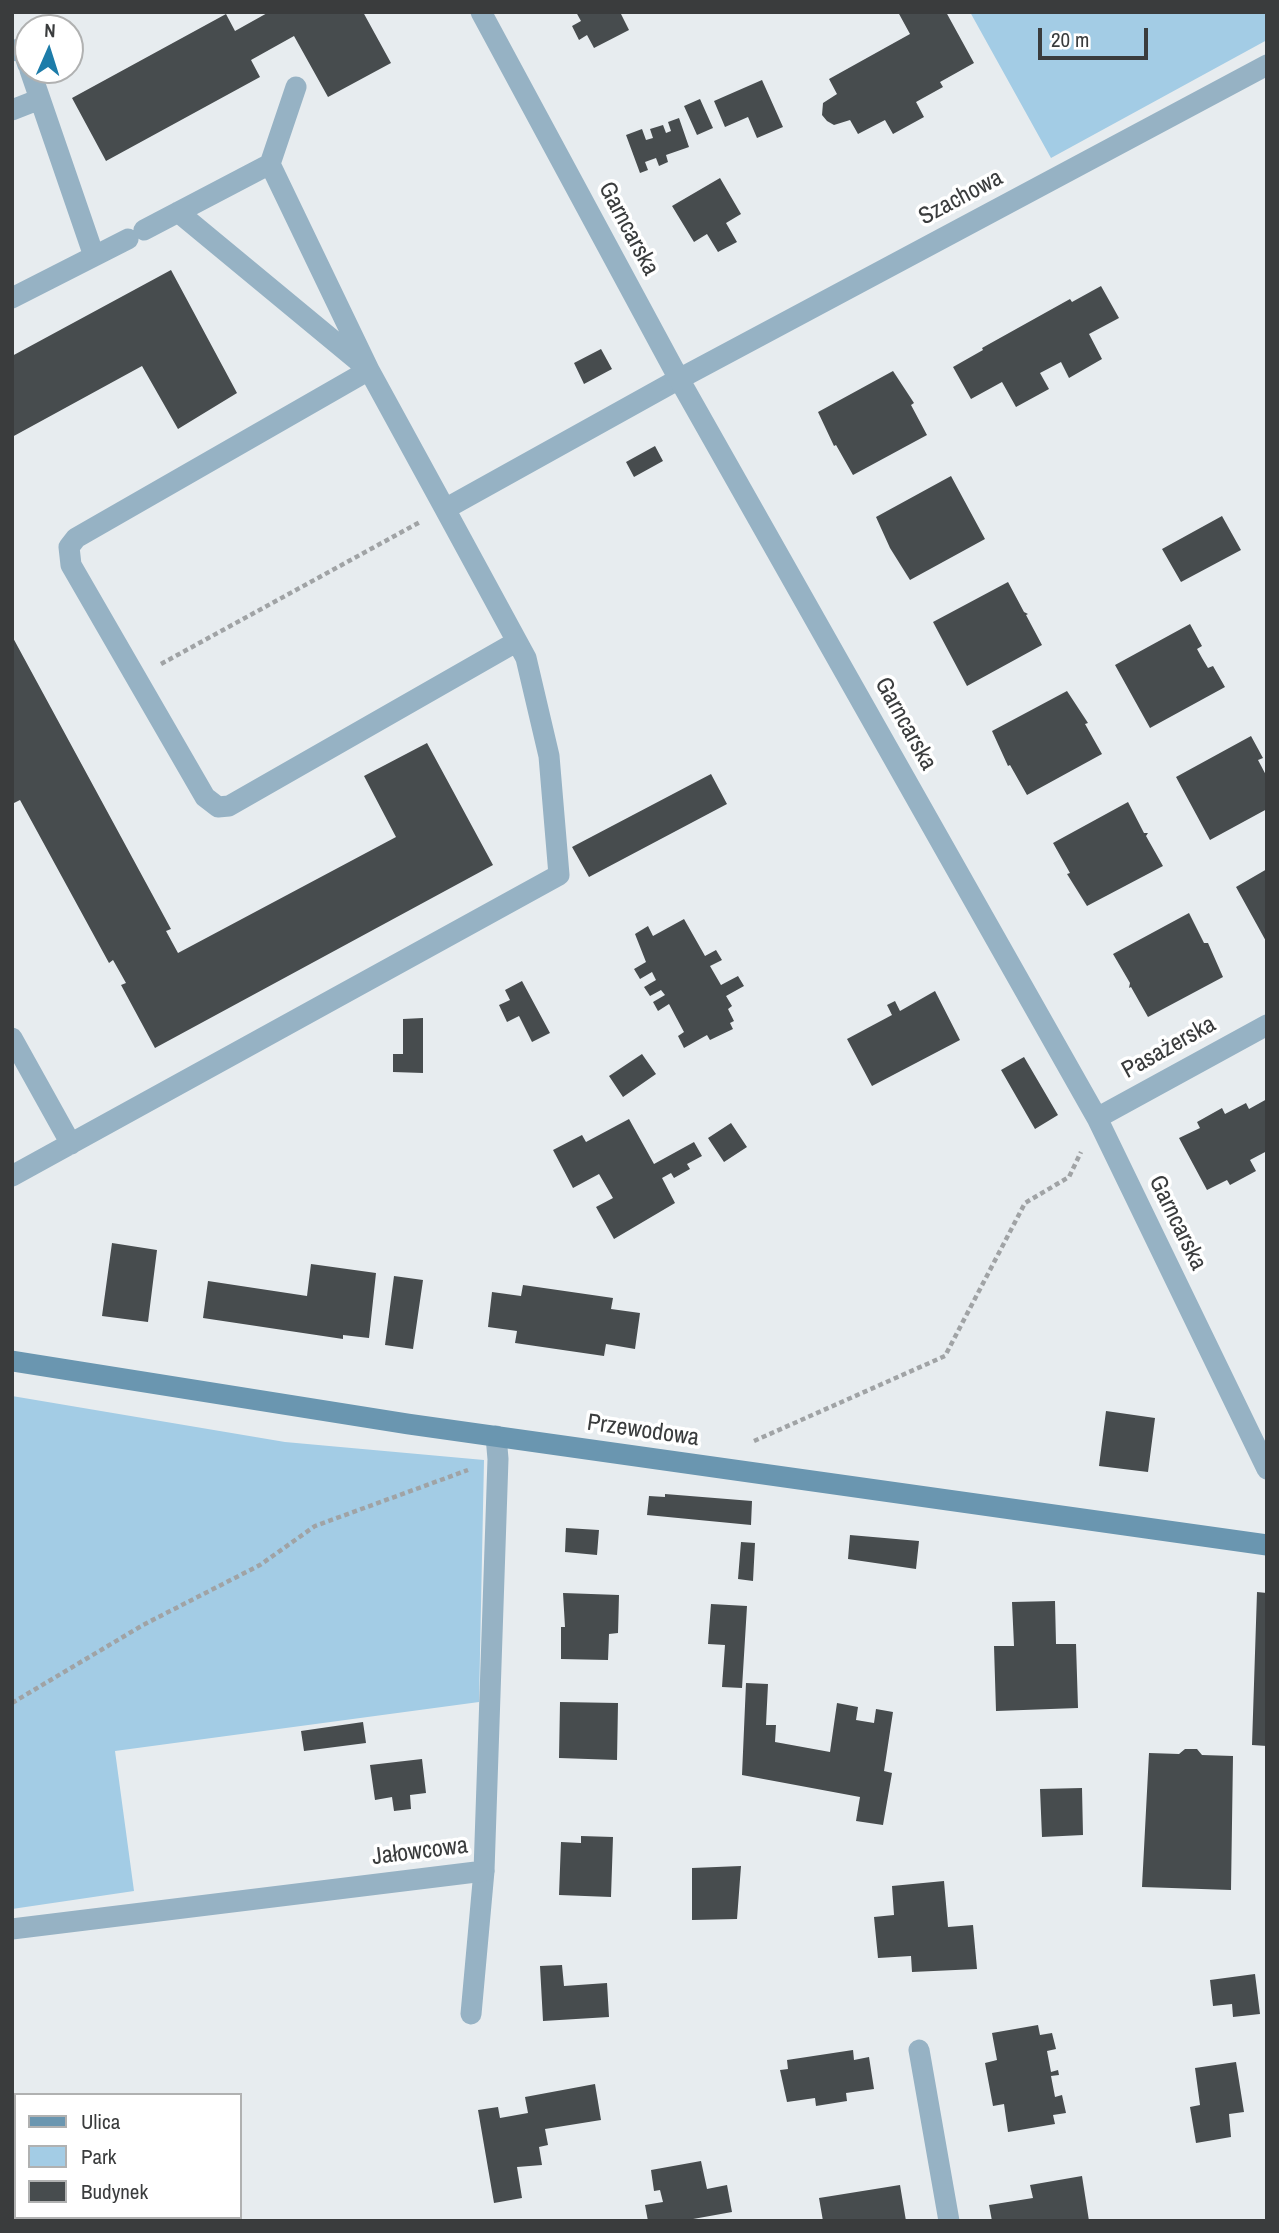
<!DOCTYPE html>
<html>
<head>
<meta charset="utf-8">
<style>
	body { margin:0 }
	#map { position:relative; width:1279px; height:2233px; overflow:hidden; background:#e7ecef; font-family:"Archivo Narrow",sans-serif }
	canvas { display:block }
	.frame { position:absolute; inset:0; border:14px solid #3a3c3d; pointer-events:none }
	.legend { position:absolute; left:14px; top:2093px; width:228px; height:126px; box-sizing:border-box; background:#fff; border:2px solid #b0b1b1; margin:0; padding:9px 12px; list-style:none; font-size:21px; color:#3a3c3d }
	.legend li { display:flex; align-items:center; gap:14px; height:35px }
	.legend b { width:35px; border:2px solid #b0b1b1 }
	.north { position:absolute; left:14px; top:14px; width:70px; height:70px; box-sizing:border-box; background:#fff; border:2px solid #b0b1b1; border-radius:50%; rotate:3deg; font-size:19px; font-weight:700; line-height:28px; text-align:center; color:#3a3c3d }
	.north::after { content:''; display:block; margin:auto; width:24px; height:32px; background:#1d7ca9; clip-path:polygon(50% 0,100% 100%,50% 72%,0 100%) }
	.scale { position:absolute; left:1038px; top:28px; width:110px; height:32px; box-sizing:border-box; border:4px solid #3a3c3d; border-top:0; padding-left:9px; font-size:21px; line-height:24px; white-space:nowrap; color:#3a3c3d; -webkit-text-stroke:5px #fff; paint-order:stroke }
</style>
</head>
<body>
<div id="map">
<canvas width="1279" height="2233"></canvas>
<div class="frame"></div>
<ul class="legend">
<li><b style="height:9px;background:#6a96b0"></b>Ulica</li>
<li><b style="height:19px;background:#a3cce5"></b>Park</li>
<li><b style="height:19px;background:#474c4e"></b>Budynek</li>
</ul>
<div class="north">N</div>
<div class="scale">20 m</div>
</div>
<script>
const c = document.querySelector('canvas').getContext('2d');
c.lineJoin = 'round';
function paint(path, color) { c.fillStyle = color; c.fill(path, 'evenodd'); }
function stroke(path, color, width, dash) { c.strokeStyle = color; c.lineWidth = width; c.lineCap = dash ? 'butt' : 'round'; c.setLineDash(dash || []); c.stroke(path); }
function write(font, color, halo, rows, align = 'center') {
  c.font = font + ' "Archivo Narrow",sans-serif'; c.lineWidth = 7; c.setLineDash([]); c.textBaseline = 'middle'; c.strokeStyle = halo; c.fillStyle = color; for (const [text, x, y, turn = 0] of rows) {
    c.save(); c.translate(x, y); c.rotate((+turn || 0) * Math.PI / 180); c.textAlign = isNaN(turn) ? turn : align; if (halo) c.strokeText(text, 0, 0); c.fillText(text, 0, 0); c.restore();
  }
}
paint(new Path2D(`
	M970 12H1267V40L1051 158Z
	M12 1396 285 1442 484 1460 479 1702 115 1751 134 1891 12 1909Z`), '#a3cce5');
paint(new Path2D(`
	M269 12H363L391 63 328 97 294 36 251 60 260 77 106 161 72 98 226 14 235 31Z
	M576 12H620L629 30 594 48 587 35 579 40 572 26 581 21Z
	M898 12H946L974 63 940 82 943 87 916 102 924 117 893 134 885 120 858 134 850 120 834 125 827 121 822 115 823 103 837 94 829 79 910 34Z
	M762 80 783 127 757 138 748 117 725 127 714 101Z
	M700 99 713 128 697 135 684 106Z
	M679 118 689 147 666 155 668 162 659 166 656 158 645 162 648 170 640 173 626 135 642 129 646 140 653 138 650 129 663 125 666 133 671 131 668 122Z
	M720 178 741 214 726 223 737 242 718 252 707 234 694 242 672 206Z
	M171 270 237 393 178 429 142 366 12 437V356Z
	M1101 286 1119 318 1089 334 1102 359 1069 378 1061 362 1040 373 1049 389 1016 407 1002 382 971 399 953 367 983 350 982 348 1070 299 1072 302Z
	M601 349 612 369 584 384 574 363Z
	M893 371 914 403 911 405 927 435 853 475 836 445 834 446 818 412Z
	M655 446 663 461 634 477 626 462Z
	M951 476 985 539 910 580 890 548 876 517Z
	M1222 516 1241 550 1181 582 1162 549Z
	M1008 582 1024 612 1028 614 1026 615 1042 645 967 686 933 622Z
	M1190 624 1202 646 1197 649 1202 658 1208 668 1213 666 1225 687 1150 728 1115 665Z
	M12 636 171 929 166 931 178 953 396 837 364 776 427 743 493 865 155 1048 121 985 126 983 113 960 109 963 20 800 12 804Z
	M1067 691 1088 723 1085 724 1102 754 1027 795 1010 765 1008 766 992 731Z
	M1251 736 1263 758 1258 760 1267 777V809L1210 840 1176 777Z
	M711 774 727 804 589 877 572 847Z
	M1128 802 1144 833H1148L1146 836 1163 866 1087 906 1067 874 1070 873 1053 843Z
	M1267 869V943L1236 887Z
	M1189 913 1204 943H1208L1223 977 1148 1017 1131 987 1129 988 1130 983 1113 954Z
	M684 919 705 956 716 950 722 960 710 966 721 985 738 976 744 986 726 996 732 1006 728 1009 734 1021 730 1023 733 1029 710 1040 707 1035 684 1048 678 1036 684 1032 669 1004 658 1011 653 1002 665 995 661 990 650 996 644 987 656 980 652 972 640 979 634 969 646 962 635 934 648 926 653 936Z
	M522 981 550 1033 532 1042 519 1016 507 1022 499 1005 510 1000 505 990Z
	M935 991 960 1040 872 1086 847 1039 892 1015 887 1005 895 1001 900 1011Z
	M423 1018V1073L393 1072V1054H403V1019Z
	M642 1054 656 1074 623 1097 609 1076Z
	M1024 1057 1058 1115 1035 1129 1001 1070Z
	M1267 1099V1151L1250 1160 1256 1171 1230 1185 1227 1180 1207 1190 1179 1138 1200 1128 1197 1122 1222 1108 1225 1114 1246 1103 1249 1109Z
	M629 1119 654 1164 694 1142 702 1156 687 1164 690 1169 674 1178 671 1173 662 1178 675 1203 614 1239 596 1207 613 1198 599 1174 573 1188 553 1150 582 1135 586 1142Z
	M731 1123 747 1147 724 1162 708 1138Z
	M112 1243 157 1250 148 1322 102 1316Z
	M311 1264 376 1273 369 1338 343 1335V1339L203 1318 208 1281 307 1296Z
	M394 1276 423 1280 413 1349 385 1345Z
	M523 1285 613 1298 611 1309 640 1313 635 1349 606 1344 604 1356 515 1343 517 1331 488 1327 492 1292 521 1296Z
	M1106 1411 1155 1418 1148 1472 1099 1466Z
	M665 1494 752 1501 751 1525 647 1515 649 1496 665 1497Z
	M566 1528 599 1530 597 1555 565 1552Z
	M850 1535 919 1541 916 1569 848 1559Z
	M741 1542 755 1543 753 1581 738 1579Z
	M1257 1592 1267 1593V1746L1252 1745Z
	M563 1593 619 1595 618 1633 609 1634 608 1660 561 1659V1627H565Z
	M1055 1601 1056 1644H1076L1078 1708 996 1711 994 1646H1014L1012 1602Z
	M711 1604 747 1606 742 1688 722 1687 725 1645 708 1644Z
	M746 1683 768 1684 766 1725H776L775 1742 830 1752 837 1703 858 1707 856 1720 874 1723 876 1709 893 1712 884 1771 892 1773 883 1825 856 1821 860 1797 742 1775Z
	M560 1702 618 1703 617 1760 559 1758Z
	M363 1722 366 1743 304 1751 301 1731Z
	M1185 1749H1197L1202 1755 1233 1756 1231 1890 1142 1887 1149 1753 1179 1754Z
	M422 1759 426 1793 410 1795 411 1809 394 1811 392 1797 375 1800 370 1765Z
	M1082 1788 1083 1835 1042 1837 1040 1789Z
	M581 1836 613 1837 611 1897 559 1895 561 1842 581 1843Z
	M741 1866 737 1919 692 1920V1868Z
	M944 1881 948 1927 973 1925 977 1969 912 1972 911 1956 878 1958 874 1917 894 1915 892 1886Z
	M562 1965 564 1986 607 1983 609 2017 543 2021 540 1966Z
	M1255 1974 1260 2014 1233 2017 1232 2004 1213 2006 1210 1980Z
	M1038 2025 1040 2035 1052 2033 1056 2049 1047 2051 1051 2072 1058 2070 1059 2075 1051 2076 1055 2097 1062 2095 1066 2113 1053 2115 1055 2124 1008 2132 1004 2104 993 2106 985 2063 997 2060 992 2033Z
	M853 2050 854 2060 869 2057 874 2089 846 2093 847 2101 816 2106 815 2098 787 2102 780 2070 788 2069 787 2060Z
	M1236 2062 1244 2112 1229 2114 1231 2137 1196 2143 1190 2107 1200 2105 1195 2068Z
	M595 2084 601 2120 545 2129 548 2145 539 2147 542 2165 517 2167 522 2198 494 2203 478 2110 498 2107 500 2118 528 2113 525 2097Z
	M701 2161 707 2189 727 2185 732 2212 682 2221H648L645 2205 663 2202 660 2190 654 2191 651 2170Z
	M1082 2176 1089 2221H992L989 2205 1033 2198 1030 2185Z
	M900 2185 906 2221H823L819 2198Z`), '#474c4e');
stroke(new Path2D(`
	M161 664 420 522
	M754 1441 945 1356 1025 1203 1069 1177 1081 1152
	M12 1703 143 1625 260 1565 315 1526 468 1470`), '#a0a3a5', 4.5, [5, 3.5]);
stroke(new Path2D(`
	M12 51 22 48 28 65
	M30 70 94 256
	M296 87 270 164 369 370 445 509
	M12 110 40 99
	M178 212 369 370 76 538 69 547 71 565 205 797 218 807 229 806 516 642
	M144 230 270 164
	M12 298 128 239
	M12 1038 71 1144
	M12 1176 559 875 549 756 526 658 445 509 679 379
	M471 2014 484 1871
	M919 2050 949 2221`), '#96b2c4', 21);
stroke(new Path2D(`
	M481 12 679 379 1097 1118 1267 1469
	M679 379 1267 65
	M1097 1118 1267 1025
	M12 1929 484 1871 498 1459 496 1436`), '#96b2c4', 21);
stroke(new Path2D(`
	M12 1361 408 1424 1267 1545`), '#6a96b0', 21);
write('24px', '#3a3c3d', '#fff', [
	["Szachowa",961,198,-28],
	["Garncarska",628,229,62],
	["Garncarska",905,724,61],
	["Pasażerska",1169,1048,-29],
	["Garncarska",1177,1223,64],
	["Przewodowa",643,1431,8],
	["Jałowcowa",420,1852,-7]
]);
</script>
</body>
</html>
